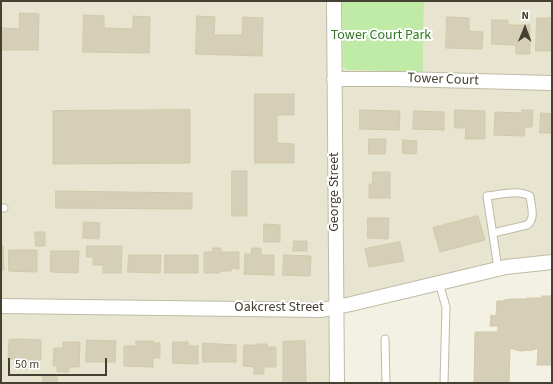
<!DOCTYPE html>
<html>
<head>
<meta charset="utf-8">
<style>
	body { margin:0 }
	#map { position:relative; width:553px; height:384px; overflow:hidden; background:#f3f1e3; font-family:"Source Sans 3",sans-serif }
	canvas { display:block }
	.frame { position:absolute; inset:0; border:2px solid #454132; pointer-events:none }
	.north { position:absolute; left:505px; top:8px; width:40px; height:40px; -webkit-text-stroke:3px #fff; paint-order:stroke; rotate:1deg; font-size:11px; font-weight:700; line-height:16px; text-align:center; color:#454132 }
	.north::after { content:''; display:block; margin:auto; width:14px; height:18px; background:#454132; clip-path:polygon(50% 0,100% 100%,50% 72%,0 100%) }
	.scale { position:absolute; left:8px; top:358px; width:99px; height:18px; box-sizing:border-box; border:2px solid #454132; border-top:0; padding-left:5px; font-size:12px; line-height:14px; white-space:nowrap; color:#454132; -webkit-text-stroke:3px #fff; paint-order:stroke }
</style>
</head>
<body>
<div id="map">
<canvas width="553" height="384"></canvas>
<div class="frame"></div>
<div class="north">N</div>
<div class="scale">50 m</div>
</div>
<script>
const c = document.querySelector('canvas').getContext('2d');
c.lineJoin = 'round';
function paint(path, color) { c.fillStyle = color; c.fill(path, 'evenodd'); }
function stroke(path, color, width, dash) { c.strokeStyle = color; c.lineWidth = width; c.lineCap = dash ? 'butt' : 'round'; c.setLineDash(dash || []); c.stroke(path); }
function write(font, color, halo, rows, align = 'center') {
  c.font = font + ' "Source Sans 3",sans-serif'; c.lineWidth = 4; c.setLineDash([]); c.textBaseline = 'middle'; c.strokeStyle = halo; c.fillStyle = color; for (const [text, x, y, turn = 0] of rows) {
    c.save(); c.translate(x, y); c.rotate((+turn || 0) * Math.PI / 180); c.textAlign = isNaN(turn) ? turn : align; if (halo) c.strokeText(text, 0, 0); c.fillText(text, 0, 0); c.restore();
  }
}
paint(new Path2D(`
	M1 1H342L343 61 347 70 423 72 424 1H552V262L336 307 337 383H1Z`), '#e7e5d0');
paint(new Path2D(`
	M342 1H424L423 72 347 70 343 66V61Z`), '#bfeba7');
const building = new Path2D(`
	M20 13 39 14 38 50H1V28L19 29Z
	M84 15 104 16V28L133 29V16L150 17 149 53 83 52Z
	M197 16 215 17 214 35H242L243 17 263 18 262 56 196 54Z
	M447 17 469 18V31L483 32 482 49 446 48Z
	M537 18H552V51H536Z
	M492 20H508V25H530V54H516V45L492 44Z
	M255 94H294V115H277V143L294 144V163H255Z
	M190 110V163L53 164V111Z
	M360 110 400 111 399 130 360 129Z
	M455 110 485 111V139H465L466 128H455Z
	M522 110H533L532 127H525L524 136 494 135 495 112 522 113Z
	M414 111 444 112V130L413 129Z
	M541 113 552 114V133H540Z
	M369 139H386L385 154H369Z
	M403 140 417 141 416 154 403 153Z
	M232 171H247V216H232Z
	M373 172H390V198H369V184H372Z
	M56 191 192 193V209L56 208Z
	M478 216 485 240 440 252 433 228Z
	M368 218H389L388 239 368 238Z
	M84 222 100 223 99 239 83 238Z
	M264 224 280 225V242H264Z
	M35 232H45V246H36Z
	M294 241H307V251H293Z
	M400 242 404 261 369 267 365 249Z
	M1 246H3L4 270H1Z
	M87 246H122L121 273H103V265H93V257H87Z
	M213 248H221V252H239V269L231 268V271H220V273H204V252H213Z
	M252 248H261V255H274V275L244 274 245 254H251Z
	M9 250H37V272L9 271Z
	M51 251H79L78 273 51 272Z
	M129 255H161L160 273 128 272Z
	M165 255H198V273H165Z
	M284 255 311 256 310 276 283 275Z
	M542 296H552V365H537L538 348 533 350 520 351 510 348 509 383H474L475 332H498V326H490L491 315 496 316 497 301H504V300L512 299H527V298H542Z
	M18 339 41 340V360H38V364L29 363V359H8L9 340Z
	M87 340 116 341 115 362H86Z
	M136 341H153V343H160V358H153V367L124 366V346H136Z
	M305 341 306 383H283V342Z
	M63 342H80L79 367H69V372H57V366H53L54 348H63Z
	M173 342H188V346H198V364L173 363Z
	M203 343 236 345V362H203Z
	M257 344H267V347H276V367H264V374H254V367L243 366 244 345H257Z
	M43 375 57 376V383H43Z`);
paint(building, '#d5cfb7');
stroke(building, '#d1c9aa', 1);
const lane = new Path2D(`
	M1 208H4
	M493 233 527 225C536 219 531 206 530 196 518 189 500 195 487 196L498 268
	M439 283 446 307 444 383
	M385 339 386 383`);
const street = new Path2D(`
	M334 1 337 383
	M334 79H399L552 83
	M1 306 322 310 351 304 506 267 552 262`);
stroke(lane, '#bfbba5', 9);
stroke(street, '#bfbba5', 16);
stroke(lane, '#fff', 7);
stroke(street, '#fff', 14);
write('14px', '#327b22', '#fff', [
	["Tower Court Park",381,36]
]);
write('14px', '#454132', '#fff', [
	["Tower Court",443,80,2],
	["George Street",335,192,-90],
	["Oakcrest Street",279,308]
]);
</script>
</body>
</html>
